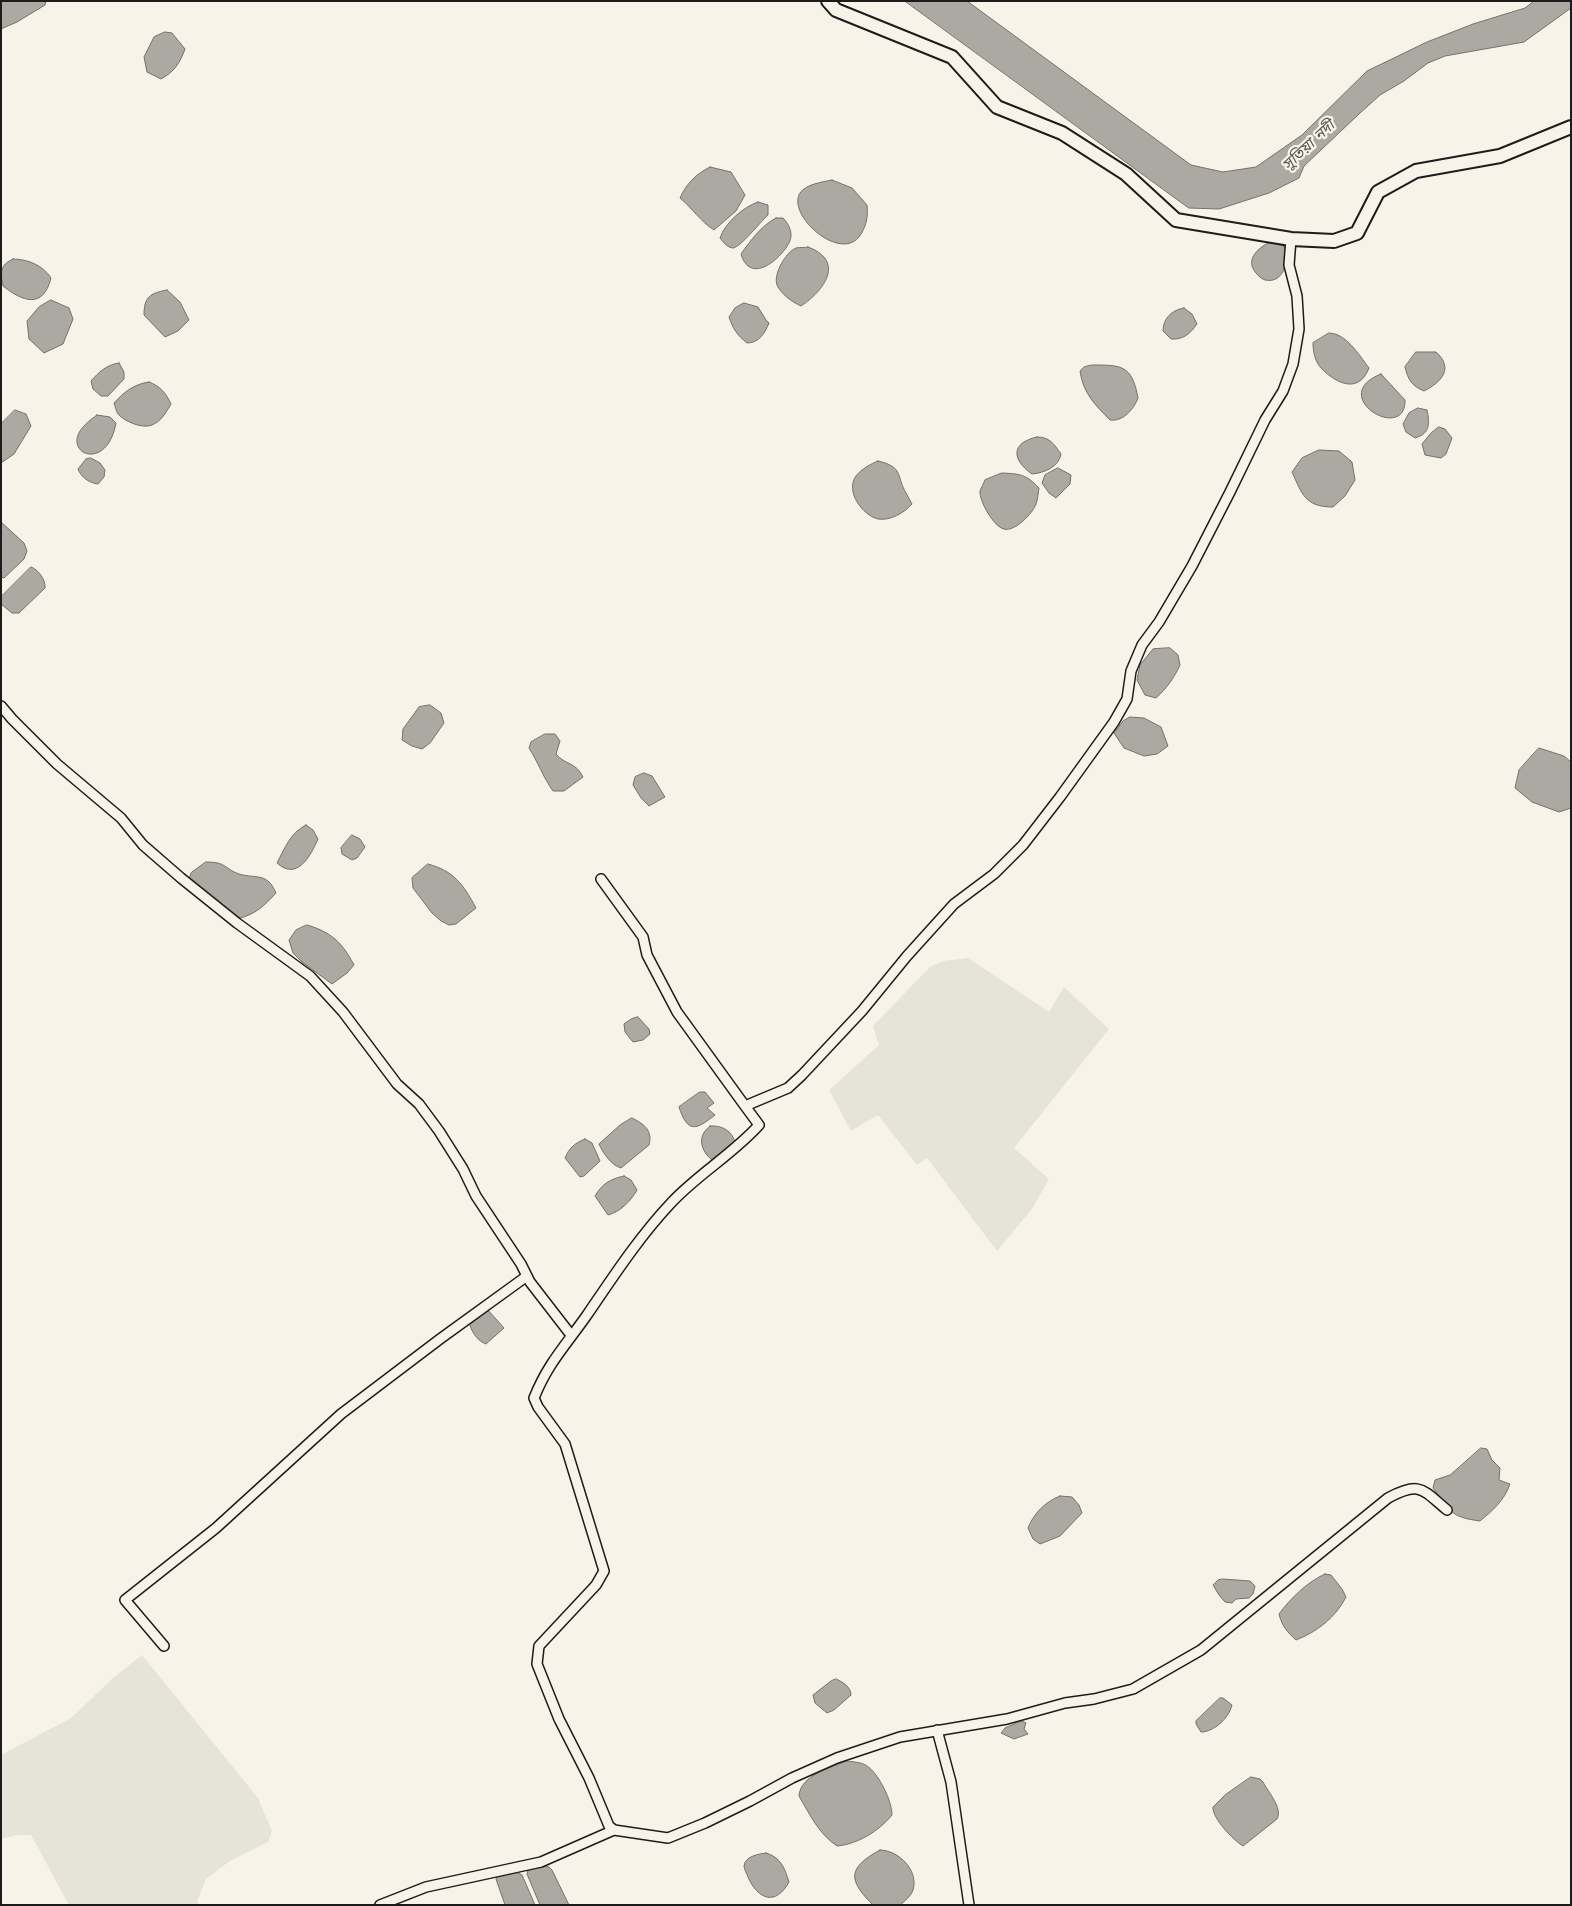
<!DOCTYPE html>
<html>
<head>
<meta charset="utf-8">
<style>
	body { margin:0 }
	#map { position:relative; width:1572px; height:1906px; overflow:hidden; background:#f7f3e8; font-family:Kalam,sans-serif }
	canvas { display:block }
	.frame { position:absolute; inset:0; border:2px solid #1c1c1c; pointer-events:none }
</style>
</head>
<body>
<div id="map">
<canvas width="1572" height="1906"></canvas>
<div class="frame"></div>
</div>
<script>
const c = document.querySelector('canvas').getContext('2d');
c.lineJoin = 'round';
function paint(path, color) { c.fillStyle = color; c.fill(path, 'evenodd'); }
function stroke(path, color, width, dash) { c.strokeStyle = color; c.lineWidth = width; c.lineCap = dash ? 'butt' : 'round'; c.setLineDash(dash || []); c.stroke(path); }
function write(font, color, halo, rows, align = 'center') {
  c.font = font + ' Kalam,"Noto Sans Bengali",sans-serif'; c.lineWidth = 4.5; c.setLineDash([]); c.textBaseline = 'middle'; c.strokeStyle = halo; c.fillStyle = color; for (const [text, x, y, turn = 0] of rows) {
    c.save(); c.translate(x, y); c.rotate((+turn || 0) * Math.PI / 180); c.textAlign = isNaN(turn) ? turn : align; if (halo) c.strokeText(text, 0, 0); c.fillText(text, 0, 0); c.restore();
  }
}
paint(new Path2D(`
	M968 958 1049 1012 1064 987 1109 1029 1014 1148 1049 1179 1032 1209 997 1251 927 1158 917 1165 878 1115 851 1131 829 1090 879 1045 873 1026 930 967 943 961Z
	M142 1655 258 1798 272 1831 268 1842 230 1861 206 1879 197 1901 199 1905H69L31 1835H17L1 1839V1755L71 1718 113 1678Z`), '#e6e3d9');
const water = new Path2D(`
	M1 1H46L45 5 17 22 1 29Z
	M905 1H967L1191 165 1223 172 1256 167 1302 135 1367 71 1427 42 1473 24 1525 8 1534 1H1571V8L1524 42 1445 56 1428 63 1404 81 1380 95 1359 114 1304 166 1299 178 1269 193 1219 209 1189 208Z
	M165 32 172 33 185 49C180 63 174 72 161 79L147 72 144 57 154 37Z
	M710 167 731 172 745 195 736 211 714 230C701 222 692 208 680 198 686 184 696 174 710 167Z
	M832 180 852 188 867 205C868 216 867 224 861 234 843 265 786 216 800 193 806 184 823 182 832 180Z
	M758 202 768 205V215C761 221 741 247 733 248 728 248 723 242 720 238 725 223 743 207 758 202Z
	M776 218H783C789 224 794 234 789 243 780 260 750 285 741 254 751 240 761 226 776 218Z
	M1268 243H1276L1284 246C1289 259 1285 284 1265 280 1262 279 1258 276 1256 273 1245 260 1257 249 1268 243Z
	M808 247C846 261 824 291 801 306 792 302 781 294 777 285 773 274 786 252 796 248 800 247 805 248 808 247Z
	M13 259C27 259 43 265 51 278 43 310 22 301 3 286 0 272 0 265 13 259Z
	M167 290 180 302 189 320 178 331 165 337 144 315C144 297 150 293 167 290Z
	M51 300 69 308 73 319 63 344 44 353 29 339 27 321 39 307Z
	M744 303 758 307 766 320 769 323C765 333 759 343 747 343 737 335 733 329 729 317L735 308Z
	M1184 308 1192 314 1197 324C1190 334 1183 340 1171 339L1163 331C1163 318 1172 310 1184 308Z
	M1329 333C1346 333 1359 355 1369 368 1359 394 1337 384 1322 369 1315 362 1313 352 1313 343Z
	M1416 352H1436C1454 368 1442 382 1424 391 1412 386 1408 380 1405 367Z
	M119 363 124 372V379L108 396H101L93 389 91 381C99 372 106 365 119 363Z
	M1092 365C1122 365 1132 365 1138 398 1134 409 1123 422 1110 420 1095 405 1083 393 1080 371L1084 367Z
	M1381 374 1405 400C1406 444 1325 396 1381 374Z
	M149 382C160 386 166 393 171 404 166 412 162 421 152 425 143 429 125 422 118 414 116 411 115 406 114 403 124 392 134 384 149 382Z
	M1418 408 1427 410C1430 423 1430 434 1415 438L1406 432 1403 424 1409 413Z
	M15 410 26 414 31 426 14 454 1 463V424Z
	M97 415 110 417 116 423C108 468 70 457 78 435 81 427 90 420 97 415Z
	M1439 427 1445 429 1452 438 1446 454 1441 458 1425 455 1422 444 1431 433Z
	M1037 437C1050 437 1054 444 1061 454 1059 467 1044 473 1032 474 1012 460 1010 443 1037 437Z
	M1319 450 1339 451 1352 462 1355 480 1345 496 1333 507C1305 507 1302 494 1292 472L1302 458Z
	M91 458 100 463 105 470 104 477 98 484C89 483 81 477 78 469L86 459Z
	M878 461C904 467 896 476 906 493 908 497 910 500 912 504 904 513 890 521 878 519 862 515 845 491 856 476 861 469 871 464 878 461Z
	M1058 468 1071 475 1070 484 1056 498 1049 493 1042 483 1045 475Z
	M1002 473C1020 474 1026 474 1039 488 1038 493 1038 499 1036 504 1033 513 1015 532 1004 529 994 527 979 501 980 491 981 488 984 483 985 480Z
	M1 522 24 543 27 551 24 559 4 578 1 577Z
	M31 567C38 569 46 580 45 588L19 613H12L1 604V597Z
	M1170 648 1178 655 1180 665C1174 678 1167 688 1156 698L1145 695 1137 680 1140 665 1153 649Z
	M430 705 441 713 444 723 430 743 422 749 412 746 402 740 403 729 419 707Z
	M1130 717 1144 718 1161 727 1168 746 1157 754 1144 756 1124 748 1114 733 1123 721Z
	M545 734H555L560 741 556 754C565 765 576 762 583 777L564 791H553C543 777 538 762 529 748L531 742Z
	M1539 748 1564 756 1571 762V808L1559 812 1532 802 1515 788 1519 770Z
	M644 773 652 776 665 797 649 806 641 798 633 785 635 777Z
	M306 825 313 830 318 839C310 857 297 881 277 863 285 848 290 833 306 825Z
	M352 835 360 839 365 847 357 858 352 860 342 854 341 848Z
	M206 862C227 862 223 868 239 874 257 879 267 872 276 893 263 907 257 913 238 919L189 879 191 873Z
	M428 864C454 871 463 884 476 908L456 924 449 925 441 921 432 913 413 888 412 878Z
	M307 925C331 932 342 942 354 965L347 973 332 984 302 962 293 953 289 940 296 930Z
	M638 1017 649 1029 650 1034 643 1040 633 1042 625 1032 624 1024 631 1019Z
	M700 1092H705L714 1103 707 1108 715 1115C697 1129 688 1135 679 1107Z
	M632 1118C644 1124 653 1130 649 1145L621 1168C611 1165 603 1153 599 1144L620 1125Z
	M710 1126C722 1125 732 1131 735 1142L715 1159 712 1160C700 1150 697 1136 710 1126Z
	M585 1139 592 1143 600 1161 584 1176 580 1177 565 1158C569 1148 575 1143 585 1139Z
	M624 1176 631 1180 637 1190C631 1201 620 1212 608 1215L595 1196C602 1184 610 1179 624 1176Z
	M487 1309 504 1328 486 1344C478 1341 472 1333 470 1325Z
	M1481 1448 1487 1449 1492 1460 1500 1468 1499 1480 1510 1484C1504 1501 1493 1510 1480 1521 1450 1517 1450 1511 1433 1488L1435 1480 1450 1475Z
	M1060 1496 1072 1497 1079 1505 1082 1513 1060 1536 1040 1544 1033 1539 1028 1528C1034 1513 1045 1502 1060 1496Z
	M1325 1574 1331 1575 1342 1589 1346 1597C1336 1617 1317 1632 1296 1640 1287 1632 1282 1626 1279 1614 1290 1599 1307 1582 1325 1574Z
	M1223 1579 1250 1581 1255 1586 1253 1594 1249 1598 1236 1599 1232 1603 1225 1602 1219 1595 1213 1585 1218 1580Z
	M836 1679C843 1682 851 1687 851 1695L834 1710 827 1713 815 1703 813 1695 831 1681Z
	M1220 1698H1223L1232 1705C1229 1718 1214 1732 1201 1732L1196 1724V1721Z
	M1022 1721 1026 1723 1024 1729 1028 1734 1014 1739 1001 1733 1005 1728Z
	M847 1761C853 1762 862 1762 867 1766 879 1774 892 1801 892 1815 879 1831 858 1844 837 1846 819 1834 810 1815 799 1796 800 1775 832 1767 847 1761Z
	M1251 1777 1260 1779 1263 1782C1268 1792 1283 1808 1277 1819L1243 1846C1233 1840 1212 1818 1213 1807L1225 1795Z
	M880 1850C899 1850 919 1871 913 1890 911 1896 905 1901 900 1905H873C848 1880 847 1868 880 1850Z
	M766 1853C781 1857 785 1869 789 1882 776 1906 758 1900 748 1877 747 1874 744 1869 744 1866 745 1856 759 1854 766 1853Z
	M543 1866 549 1867 552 1870 569 1905H540L527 1874 528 1870Z
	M515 1871 522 1875 535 1905H505L496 1879 497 1876 502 1873Z`);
paint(water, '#aca9a2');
stroke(water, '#72716c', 1);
const street = new Path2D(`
	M1 706 12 719 57 764 121 818 143 845 181 878 237 923 310 976 343 1012 397 1084 419 1104 439 1131 463 1169 476 1196 521 1264 530 1282 571 1335
	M601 879 643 937 647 955 677 1012 745 1106 788 1088 802 1075 862 1011 907 956 954 904 994 874 1023 845 1060 797 1114 722 1127 699 1131 671 1142 645 1159 622 1192 566 1230 492 1265 420 1283 391 1293 364 1299 329 1297 296 1289 265 1291 239
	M164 1646 125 1600 216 1528 341 1414 440 1339 527 1276
	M937 1730 951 1782 969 1905
	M614 1830 609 1826 589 1778 559 1719 537 1664 539 1646 596 1585 604 1571 565 1444 538 1407 534 1398C548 1363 566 1345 587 1315 613 1277 639 1237 671 1203 698 1174 733 1154 759 1125L745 1106
	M380 1905 426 1887 541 1862 614 1830 668 1838 705 1823 750 1801 792 1778 837 1758 900 1737 1007 1719 1065 1703 1094 1699 1133 1689 1201 1650 1388 1498C1420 1481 1422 1489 1447 1510`);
const secondary = new Path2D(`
	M828 1 836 10 952 57 997 107 1062 133 1126 174 1176 220 1291 239 1334 241 1357 233 1378 192 1416 171 1500 156 1571 127`);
stroke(street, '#1c1c1c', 12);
stroke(secondary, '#1c1c1c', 16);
stroke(street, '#f7f3e8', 9);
stroke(secondary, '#f7f3e8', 12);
write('italic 15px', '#565452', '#f7f3e8', [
	["সুতিয়া নদী",1310,147,-43]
]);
</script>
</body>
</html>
